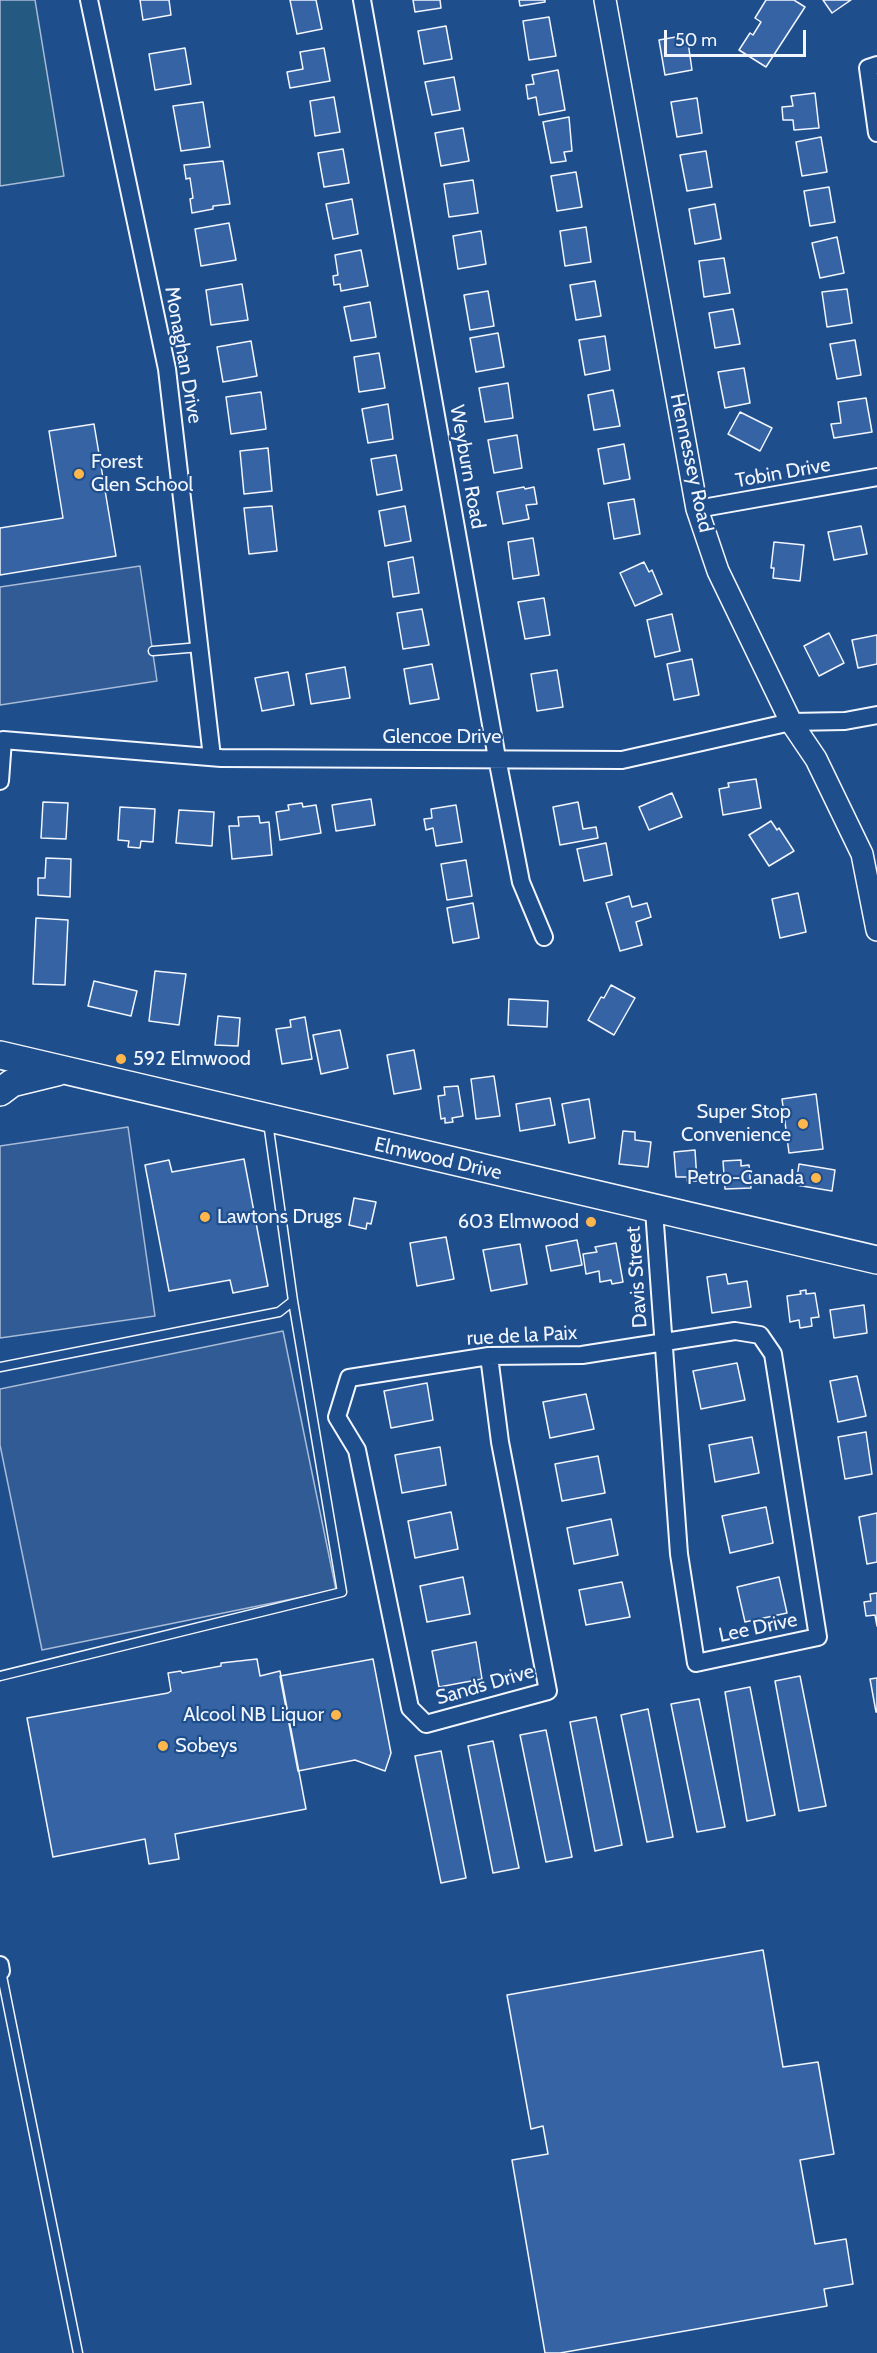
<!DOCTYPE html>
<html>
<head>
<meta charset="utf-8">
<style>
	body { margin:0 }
	#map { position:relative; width:877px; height:2353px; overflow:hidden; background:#1f4e8c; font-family:Cabin,sans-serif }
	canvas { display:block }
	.scale { position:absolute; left:664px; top:30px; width:142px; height:27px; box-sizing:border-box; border:3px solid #f2f6ff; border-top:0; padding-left:8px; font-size:18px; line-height:21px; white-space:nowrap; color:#f2f6ff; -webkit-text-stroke:4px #1f4e8c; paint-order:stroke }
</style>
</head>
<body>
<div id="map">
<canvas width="877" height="2353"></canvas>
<div class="scale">50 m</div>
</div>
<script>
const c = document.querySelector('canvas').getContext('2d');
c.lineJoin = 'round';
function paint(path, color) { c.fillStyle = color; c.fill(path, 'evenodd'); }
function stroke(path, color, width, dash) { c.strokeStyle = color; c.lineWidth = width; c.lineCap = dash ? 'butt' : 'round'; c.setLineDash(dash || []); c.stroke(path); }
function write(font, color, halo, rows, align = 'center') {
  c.font = font + ' Cabin,sans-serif'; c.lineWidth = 4.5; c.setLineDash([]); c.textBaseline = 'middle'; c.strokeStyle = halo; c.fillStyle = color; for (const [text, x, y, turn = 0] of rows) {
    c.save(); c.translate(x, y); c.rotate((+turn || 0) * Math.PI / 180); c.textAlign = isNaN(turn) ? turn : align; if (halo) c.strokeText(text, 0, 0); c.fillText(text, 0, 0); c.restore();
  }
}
const green = new Path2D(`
	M0 0H35L64 176 0 186Z`);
paint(green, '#245a82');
stroke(green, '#a8bbd7', 1.5);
const parking = new Path2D(`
	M140 566 157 681 0 705V587Z
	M128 1127 155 1316 0 1338V1146Z
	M283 1331 336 1590 42 1650 0 1445V1389Z`);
paint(parking, '#305b95');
stroke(parking, '#a8bbd7', 1.5);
const building = new Path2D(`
	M140 0H169L171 15 143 20Z
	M290 0H316L322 29 297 34Z
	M413 0H440L441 8 415 12Z
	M519 0H545V2L520 6Z
	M766 0H794L805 7 766 67 739 50 750 33 753 35 761 22 755 18Z
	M823 0H851L832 13Z
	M549 17 556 56 529 60 523 21Z
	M446 26 452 59 424 64 418 31Z
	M687 35 692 70 665 75 659 40Z
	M185 48 191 84 155 90 149 54Z
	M324 48 330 81 290 88 287 72 303 69 300 52Z
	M558 70 565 110 539 115 536 97 528 99 526 85 534 84 532 75Z
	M454 77 460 110 432 115 425 82Z
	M815 93 819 128 794 130 793 120H783L782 107 793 106 791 96Z
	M334 97 340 132 315 136 310 101Z
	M697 98 702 133 677 137 671 102Z
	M203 102 210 147 181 151 173 106Z
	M569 117 572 151 564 152 566 161 551 163 543 122Z
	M463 128 469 161 441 166 435 133Z
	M821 137 827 172 802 176 796 142Z
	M343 149 349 183 324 187 318 153Z
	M706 151 712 187 687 191 680 155Z
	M223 161 230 204 213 206V209L192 213 190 199 193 198 190 178 186 179 184 165Z
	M576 172 582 207 557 211 551 176Z
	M473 180 478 213 449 217 444 184Z
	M829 187 835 222 810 226 804 191Z
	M352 199 358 234 333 239 326 204Z
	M715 204 721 239 695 244 689 209Z
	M229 223 236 260 201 266 195 229Z
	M586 227 591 262 565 266 560 231Z
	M481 231 486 264 458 269 453 236Z
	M837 237 844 273 820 278 812 243Z
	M361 250 368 286 341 291 340 284 334 285 333 276 338 275 335 255Z
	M724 258 730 293 704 297 699 261Z
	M595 281 601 316 576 320 570 285Z
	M242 284 248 320 211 325 206 290Z
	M847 289 852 323 827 327 822 292Z
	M488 291 494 326 470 330 464 295Z
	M370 302 376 337 351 341 344 307Z
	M733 309 740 344 715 348 709 313Z
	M498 333 504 367 476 372 470 338Z
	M605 336 610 370 585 375 579 340Z
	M855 340 861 375 837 379 830 344Z
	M251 341 257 376 223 382 217 347Z
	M379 353 385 388 359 392 354 357Z
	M744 368 750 403 725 408 718 372Z
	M508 383 513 418 485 422 479 388Z
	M613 390 620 426 594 430 588 395Z
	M261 392 266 429 231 434 226 397Z
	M866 398 872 432 834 438 831 424 841 423 838 402Z
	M388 404 393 439 368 443 362 409Z
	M740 412 772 428 760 451 728 434Z
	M94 424 116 556 0 575V528L63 518 49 431Z
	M517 435 522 468 494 473 488 440Z
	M624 444 630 479 604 484 598 449Z
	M268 448 272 491 244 494 240 451Z
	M396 455 402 490 377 495 371 459Z
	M524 487 525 489 534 487 537 504 526 505 529 519 503 524 497 492Z
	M634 499 640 534 614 539 608 503Z
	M272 506 277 551 249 554 244 508Z
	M405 506 411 541 385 546 379 511Z
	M861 526 867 554 834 560 828 532Z
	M533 538 539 575 513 579 508 542Z
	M774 542 804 545 800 581 773 578 774 568H771Z
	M413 557 419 593 393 597 388 562Z
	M644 562 649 572 652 570 662 594 635 606 620 573Z
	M544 598 550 635 525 639 518 602Z
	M422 609 429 645 403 649 397 613Z
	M672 614 680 651 655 657 647 620Z
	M829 633 844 663 819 676 804 646Z
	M877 635V664L858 668 852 640Z
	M692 659 699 695 674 700 667 664Z
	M432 664 439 699 410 704 404 669Z
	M345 667 350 698 311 704 306 674Z
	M557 670 563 707 537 711 531 674Z
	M288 672 294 705 262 711 255 678Z
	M756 779 761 808 723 815 719 789 729 787 728 783Z
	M672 793 682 817 649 830 639 807Z
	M371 799 375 825 336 831 332 805Z
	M43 802 68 803 66 839 41 838Z
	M578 802 583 829 596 827 598 838 560 845 553 807Z
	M302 803 303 807 316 805 321 833 280 840 276 812 289 810 288 805Z
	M456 805 462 842 436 846 433 828 426 830 424 819 432 818 431 809Z
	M120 807 155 809 153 842 141 841 140 848 128 847 129 841 118 840Z
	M179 810 214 812 212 846 176 843Z
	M259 816 260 823 269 822 272 855 232 859 229 826H239L238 817Z
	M771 821 777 830 779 828 794 851 769 866 749 835Z
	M606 843 612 875 584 881 577 849Z
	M46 858 71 859 70 897 38 895V878H45Z
	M466 860 472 896 447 900 441 864Z
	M798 893 806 932 780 938 772 899Z
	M629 896 632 907 647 903 651 917 636 922 642 945 620 951 606 903Z
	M473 903 479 938 453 943 447 908Z
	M36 918 68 920 65 985 33 984Z
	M155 971 186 974 179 1025 149 1021Z
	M94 981 137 991 131 1016 88 1006Z
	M611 985 635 998 614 1035 588 1020 601 997 604 998Z
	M509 999 548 1001 547 1027 508 1025Z
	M218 1016 240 1018 238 1046 215 1045Z
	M305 1017 312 1059 282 1064 276 1029 291 1027 290 1020Z
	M340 1030 348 1068 321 1074 313 1035Z
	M414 1050 421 1089 394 1094 387 1055Z
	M494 1076 500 1116 476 1119 471 1079Z
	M458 1086 463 1116 452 1118 453 1122 445 1123V1118L441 1119 438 1096 445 1095 444 1087Z
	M816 1094 823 1149 789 1153 782 1099Z
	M550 1098 555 1125 520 1131 516 1104Z
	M589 1099 595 1138 569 1143 562 1104Z
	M623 1131 635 1132V1140L651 1142 648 1167 619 1164Z
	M695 1150 697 1181H687V1177H676L674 1152Z
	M244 1159 268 1286 233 1293 230 1280 169 1291 145 1165 169 1160 172 1172Z
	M741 1160V1166L749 1165 751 1188 725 1189 723 1161Z
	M799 1164 835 1170 832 1191 796 1185Z
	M354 1198 376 1202 371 1224 367 1223 366 1229 349 1225Z
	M446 1237 454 1279 417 1286 410 1243Z
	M577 1240 582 1265 551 1271 546 1246Z
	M616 1243 623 1282 612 1284 611 1280 600 1282 599 1271 586 1274 583 1254 597 1252 595 1247Z
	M520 1244 527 1284 491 1291 483 1250Z
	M726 1274 728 1284 747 1281 751 1307 712 1313 707 1277Z
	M806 1290V1294L815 1293 819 1317 811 1318 812 1326 800 1328 799 1320 790 1322 787 1296 801 1294 800 1291Z
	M864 1305 867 1333 834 1338 830 1310Z
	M737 1363 745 1400 701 1409 693 1371Z
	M857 1376 866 1416 838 1422 830 1381Z
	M427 1383 433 1420 391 1428 384 1391Z
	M586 1394 594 1429 550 1438 543 1402Z
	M866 1432 872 1474 845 1479 838 1437Z
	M752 1437 759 1473 715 1482 709 1445Z
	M440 1447 446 1485 402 1493 395 1455Z
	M598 1456 605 1493 562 1501 555 1464Z
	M766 1507 773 1543 730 1553 722 1516Z
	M451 1512 458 1549 415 1558 408 1521Z
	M877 1513V1562L867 1564 859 1517Z
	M611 1519 618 1555 574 1564 567 1528Z
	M463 1577 470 1614 427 1622 420 1586Z
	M779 1577 787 1613 745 1622 737 1587Z
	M622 1582 630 1617 586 1625 579 1590Z
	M877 1593V1626L875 1615 866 1616 864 1602 871 1601 870 1594Z
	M476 1642 482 1679 439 1687 432 1651Z
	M257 1659 260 1676 280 1671 306 1809 175 1834 179 1859 149 1864 145 1839 53 1857 27 1718 168 1693 171 1691 168 1673 181 1671 182 1673 221 1666V1663Z
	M373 1659 391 1753 385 1771 355 1760 298 1771 280 1676Z
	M800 1676 826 1806 799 1811 775 1681Z
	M877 1678V1712H876L870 1679Z
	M750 1687 775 1815 747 1821 725 1692Z
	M699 1699 725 1827 697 1832 671 1704Z
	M648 1709 673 1837 647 1842 621 1715Z
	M596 1717 622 1845 595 1851 570 1722Z
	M546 1730 572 1857 546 1862 520 1735Z
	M493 1741 519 1868 493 1873 468 1746Z
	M441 1751 466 1878 441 1883 415 1756Z
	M763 1950 783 2067 818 2062 834 2154 800 2160 815 2244 846 2239 853 2284 824 2289 827 2306 560 2353H545L512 2160 548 2154 543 2126 531 2129 507 1995Z`);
paint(building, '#3563a3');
stroke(building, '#f2f6ff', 1.5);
const service = new Path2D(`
	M153 651 200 647
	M0 1367 279 1312 293 1301 268 1122
	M0 1676 342 1592 293 1301
	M1 1971 78 2353`);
const minor = new Path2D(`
	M89 0 167 369 212 757
	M362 0 497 758 521 882 544 937
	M877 65 868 68 877 133
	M697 509 877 477
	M0 781 3 740 221 758 622 760 791 722 845 721 877 715
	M489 1356 500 1442 548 1691 426 1724 410 1708 357 1450 337 1417 349 1378 489 1356 582 1355 735 1331 760 1335 773 1354 818 1637 696 1663 679 1554 654 1210
	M0 1965 1 1971`);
const tertiary = new Path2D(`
	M605 0 697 509 718 571 791 722 816 759 862 854 877 930`);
const primary = new Path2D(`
	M0 1055 877 1260
	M0 1092 12 1083 57 1072`);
stroke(service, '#f2f6ff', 11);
stroke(minor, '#f2f6ff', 20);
stroke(tertiary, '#f2f6ff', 24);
stroke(primary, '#f2f6ff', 30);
stroke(service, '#1f4e8c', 8);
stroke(minor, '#1f4e8c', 16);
stroke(tertiary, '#1f4e8c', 21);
stroke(primary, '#1f4e8c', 27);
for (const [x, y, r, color] of [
	[79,474,6,"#ffb74d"],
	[121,1059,6,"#ffb74d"],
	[803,1124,6,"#ffb74d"],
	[816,1178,6,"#ffb74d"],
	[205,1217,6,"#ffb74d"],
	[591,1222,6,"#ffb74d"],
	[336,1715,6,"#ffb74d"],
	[163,1746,6,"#ffb74d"]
]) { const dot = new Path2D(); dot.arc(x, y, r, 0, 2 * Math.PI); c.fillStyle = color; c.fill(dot); stroke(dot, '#1f4e8c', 2); }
write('20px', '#f2f6ff', '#1f4e8c', [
	["Monaghan Drive",183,355,80],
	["Hennessey Road",691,463,78],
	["Weyburn Road",467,467,80],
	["Tobin Drive",783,473,-10],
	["Glencoe Drive",442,737],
	["Elmwood Drive",438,1159,13],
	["Davis Street",637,1277,-94],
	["rue de la Paix",522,1336,-3],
	["Lee Drive",758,1628,-12],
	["Sands Drive",485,1685,-16]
]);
write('20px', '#f2f6ff', '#1f4e8c', [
	["Forest",91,462],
	["Glen School",91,485],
	["592 Elmwood",133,1059],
	["Super Stop",791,1112,"right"],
	["Convenience",791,1135,"right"],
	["Petro-Canada",804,1178,"right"],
	["Lawtons Drugs",217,1217],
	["603 Elmwood",579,1222,"right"],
	["Alcool NB Liquor",324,1715,"right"],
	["Sobeys",175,1746]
], 'left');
</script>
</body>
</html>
